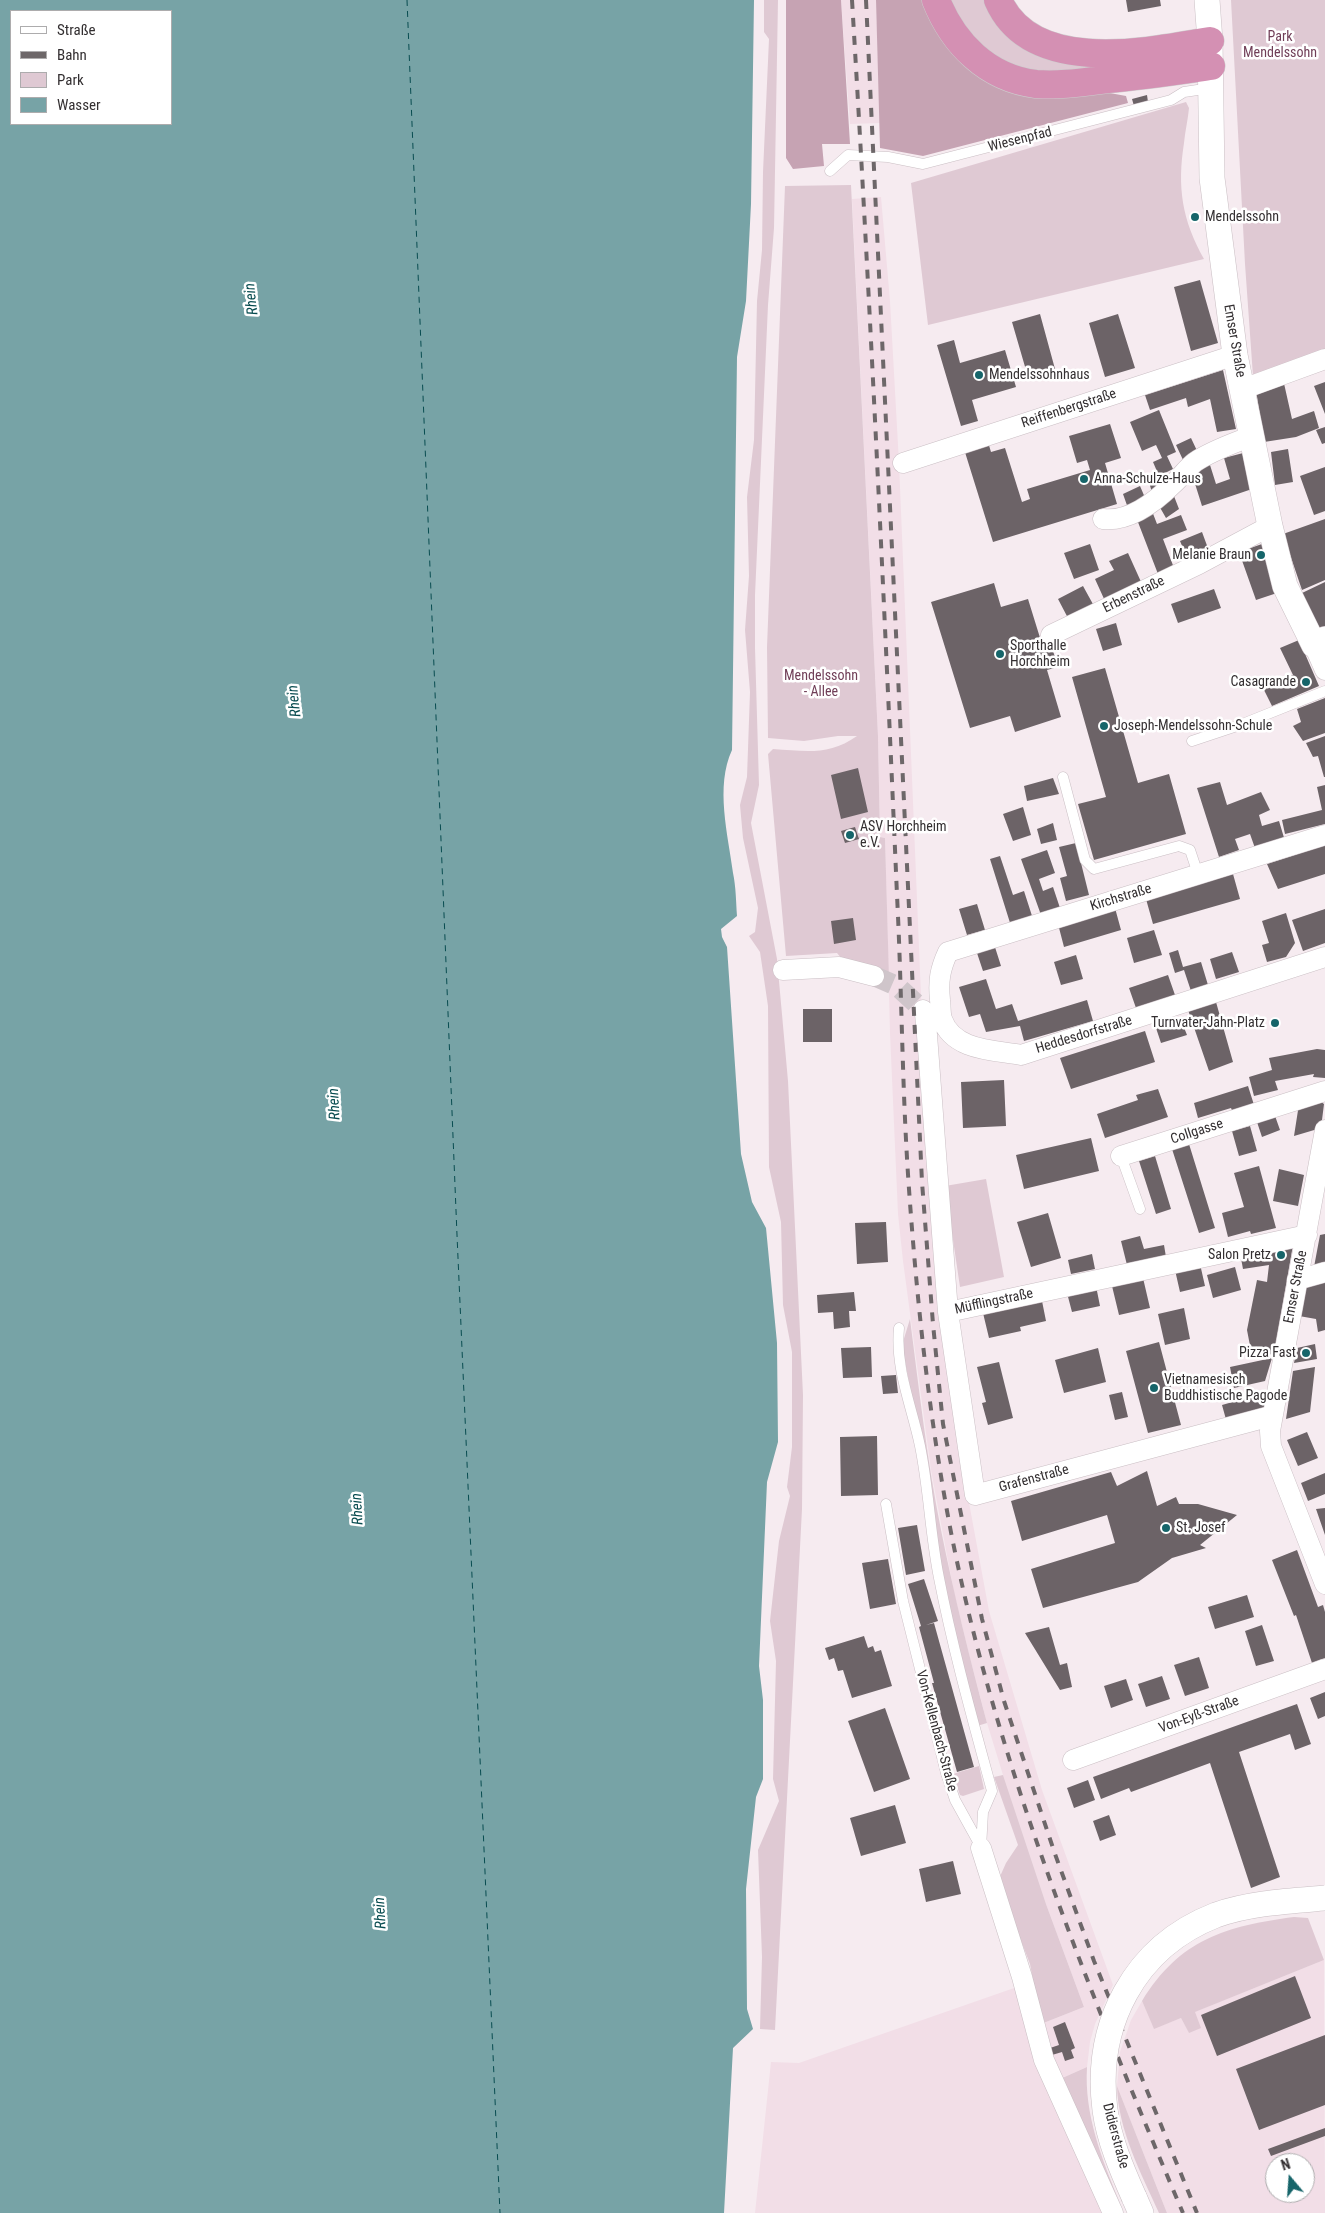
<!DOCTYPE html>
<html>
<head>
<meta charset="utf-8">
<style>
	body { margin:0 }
	#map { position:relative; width:1325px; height:2213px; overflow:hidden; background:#f6ebf0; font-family:"Roboto Condensed",sans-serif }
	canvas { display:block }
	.legend { position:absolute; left:10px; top:10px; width:162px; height:115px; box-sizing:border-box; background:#fff; border:1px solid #adacad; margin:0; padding:6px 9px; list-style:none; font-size:15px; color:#332f31 }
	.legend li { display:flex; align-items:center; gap:10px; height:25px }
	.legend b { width:25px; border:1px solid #adacad }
	.north { position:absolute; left:1265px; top:2153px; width:50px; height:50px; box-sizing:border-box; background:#fff; border:1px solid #adacad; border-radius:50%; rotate:342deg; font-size:14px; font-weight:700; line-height:20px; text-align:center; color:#332f31 }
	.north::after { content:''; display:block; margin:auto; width:18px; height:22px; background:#16656a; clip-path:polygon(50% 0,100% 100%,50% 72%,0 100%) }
</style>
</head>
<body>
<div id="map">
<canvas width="1325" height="2213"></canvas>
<ul class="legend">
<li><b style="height:6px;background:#fff"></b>Straße</li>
<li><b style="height:6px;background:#6d6769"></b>Bahn</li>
<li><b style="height:14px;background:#dfc9d3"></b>Park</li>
<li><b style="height:14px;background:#77a3a6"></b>Wasser</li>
</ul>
<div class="north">N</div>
</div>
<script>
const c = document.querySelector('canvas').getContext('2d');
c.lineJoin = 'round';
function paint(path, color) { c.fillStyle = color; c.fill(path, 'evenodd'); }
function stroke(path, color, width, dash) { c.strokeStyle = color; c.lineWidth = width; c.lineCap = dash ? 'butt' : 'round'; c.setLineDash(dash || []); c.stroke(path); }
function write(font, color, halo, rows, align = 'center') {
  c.font = font + ' "Roboto Condensed",sans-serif'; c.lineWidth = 5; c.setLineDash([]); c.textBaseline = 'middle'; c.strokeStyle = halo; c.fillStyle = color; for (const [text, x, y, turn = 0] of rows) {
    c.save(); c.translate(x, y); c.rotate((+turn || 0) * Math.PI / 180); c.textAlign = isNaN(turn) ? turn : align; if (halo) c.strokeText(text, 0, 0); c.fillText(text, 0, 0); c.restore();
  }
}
paint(new Path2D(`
	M841 0H876L880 123 850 124Z
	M881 197 890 301 899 463 921 996 930 1121 958 1443 989 1611 1042 1790 1113 1985 1095 2024 1090 2042 1087 2067 1060 2079 1041 2024 1084 2007 1046 1904 1003 1775 987 1723 970 1658 954 1593 931 1470 903 1261 898 1214 890 1033 885 838 880 837 878 736 852 199Z
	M1324 1960 1325 2213H1167L1117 2086 1120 2052 1131 2020 1142 2001 1154 2028 1181 2018 1189 2032 1194 2012ZM1275 2163H1305V2193H1275Z
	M1017 1987 1103 2213H755L771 2062 799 2063Z`), '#f2dee7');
paint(new Path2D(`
	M764 0H778L774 228 768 305 755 595V648L759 785 751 823 777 959 788 1081 803 1395 802 1509 775 2030 760 2029 762 1957 758 1850 779 1801 773 1779 776 1661 770 1621 779 1541 790 1496 787 1487 792 1447V1352L783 1305 781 1222 769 1167 768 1006 760 952 749 936 755 932 758 908 743 838 740 805 747 777 750 692 745 630 749 576 747 497 754 440 757 301 762 250 763 172 769 39 764 32Z
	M947 0H988L1100 61 1090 73 1017 70 980 49Z
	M1231 0H1325V349L1253 376 1245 264Z
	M1186 102 1189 108C1188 120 1185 131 1184 143 1177 187 1182 220 1204 259L928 325 911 183Z
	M851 185 878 736 880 837 885 838 889 978 877 969 842 959 837 953 786 956 768 754 773 749C805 751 829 756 857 736H838L804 741 768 738 767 647 785 186Z
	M986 1179 1004 1277 960 1287 945 1186Z
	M910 1319C919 1389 927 1460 941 1530 954 1595 970 1659 987 1723L977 1726 943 1578 922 1432 912 1398 902 1345Z
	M979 1766 984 1789 963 1796 960 1795 953 1774Z
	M1003 1775 1046 1904 1084 2007 1041 2024 1030 1964 998 1881 1006 1863 1018 1845 994 1777Z
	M1294 1917 1308 1918 1324 1960 1195 2012 1201 2028 1189 2033 1181 2018 1154 2029 1142 2001C1180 1939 1226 1926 1294 1917Z
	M1087 2067C1084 2115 1102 2159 1120 2203L1060 2079Z
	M1117 2086 1167 2213H1159C1141 2173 1118 2130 1117 2086Z`), '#dfc9d3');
paint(new Path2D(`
	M786 0H841L850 144H822L824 166 793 169 786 158Z
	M876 0H925L950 46 1099 91 1126 96 1128 103 923 156 880 148Z`), '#c6a3b3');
paint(new Path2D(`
	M0 0H754L751 204 746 301 737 357 732 750C715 787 728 834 733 873 736 887 736 902 737 916L721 929 722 937 727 947 741 1154 752 1202 766 1228 777 1343 778 1442 767 1482 759 1666 763 1700V1779L756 1797 746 1889 747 2009 753 2029 733 2048 724 2213H0ZM11 11H171V124H11Z`), '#77a3a6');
stroke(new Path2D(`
	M407 0 457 1235 500 2213`), '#084c50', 1, [6, 5]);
paint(new Path2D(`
	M1126 0H1160L1161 6 1128 12Z
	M1147 95 1148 102 1134 106 1132 99Z
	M1200 280 1218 343 1191 351 1174 287Z
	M1040 314 1055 369 1028 377 1012 322Z
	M1118 314 1135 368 1105 377 1089 323Z
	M954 340 960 363 1005 350 1016 387 972 400 978 421 961 426 937 345Z
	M1223 370 1236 429 1217 432 1210 399 1188 407 1186 398 1150 410 1145 395Z
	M1283 379 1292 419 1314 411 1319 428 1296 437 1264 442 1256 390Z
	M1325 382V414L1314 386Z
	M1159 410 1176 452 1167 456 1173 469 1159 476 1153 462 1162 458 1156 445 1142 451 1130 422Z
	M1110 424 1121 458 1105 463 1117 504 993 542 964 449 988 442 991 452 1005 448 1022 502 1030 499 1027 489 1090 470 1087 460 1077 463 1069 436Z
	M1325 427V443L1322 444 1316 430Z
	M1191 438 1199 455 1184 462 1176 445Z
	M1288 449 1293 482 1275 485 1271 452Z
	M1247 452 1255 488 1202 506 1191 471 1210 465 1216 484 1230 479 1224 458Z
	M1325 467V511L1314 515 1300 476Z
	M1157 476 1163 487 1153 496 1149 482Z
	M1140 486 1146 500 1129 511 1123 494Z
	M1172 491 1179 509 1166 518 1158 504Z
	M1152 511 1157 524 1181 515 1187 530 1163 539 1174 568 1158 574 1136 517Z
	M1325 519V580L1302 590 1283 534Z
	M1202 532 1209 551 1188 560 1180 541Z
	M1090 544 1099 570 1074 579 1064 553Z
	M1262 544 1280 592 1256 600 1239 552Z
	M1128 553 1142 584 1105 601 1095 579 1114 570 1109 561Z
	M1325 582V628L1318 631 1302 593Z
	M994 583 1001 607 1028 599 1041 641 1049 638 1058 667 1047 670 1061 717 1015 732 1010 716 970 728 931 602Z
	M1083 586 1094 606 1069 620 1058 599Z
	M1214 589 1221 608 1178 623 1171 604Z
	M1116 623 1122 645 1103 651 1096 629Z
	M1299 640 1319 686 1272 706 1263 688 1293 675 1280 648Z
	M1105 668 1138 783 1169 774 1186 834 1094 860 1078 804 1106 797 1072 677Z
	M1325 698V733L1303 741 1293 726 1301 722 1297 709Z
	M1325 736V777H1324L1318 756 1313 757 1306 743Z
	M858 768 868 812 841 819 831 775Z
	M1053 778 1059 794 1027 801 1024 786Z
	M1220 782 1227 805 1261 792 1270 810 1259 815 1262 826 1279 821 1285 841 1256 851 1250 834 1235 839 1239 850 1219 857 1197 788Z
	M1325 785V824L1285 834 1282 820 1322 810 1317 787Z
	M1023 807 1031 835 1013 841 1003 814Z
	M1053 823 1057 840 1041 844 1037 829Z
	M855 827 859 839 845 843 841 831Z
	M1076 843 1089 895 1066 901 1060 878 1067 876 1059 847Z
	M1325 845V874L1278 889 1267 864Z
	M1047 850 1055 873 1039 879 1043 891 1053 887 1060 908 1041 915 1021 859Z
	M1000 856 1013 895 1024 891 1033 919 1011 926 990 859Z
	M1233 874 1240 899 1153 924 1146 899Z
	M977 904 985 930 967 935 959 909Z
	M1115 908 1121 930 1064 947 1058 924Z
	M1325 909V943L1303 951 1292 920Z
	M1286 913 1295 943 1286 957 1267 962 1262 945 1269 943 1262 921Z
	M853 918 856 940 834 944 831 921Z
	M1154 930 1162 955 1134 963 1127 938Z
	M994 944 1001 966 983 971 976 950Z
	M1178 950 1183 967 1201 962 1208 985 1191 991 1184 970 1175 973 1169 953Z
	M1232 952 1239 972 1216 979 1210 959Z
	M1076 955 1083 979 1061 985 1054 962Z
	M1168 975 1175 995 1136 1008 1129 988Z
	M986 979 996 1009 1012 1004 1018 1021 1087 1000 1093 1021 1024 1041 1020 1026 986 1032 980 1014 969 1017 959 987Z
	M1216 1002 1233 1062 1209 1071 1188 1010Z
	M803 1009H832V1042H803Z
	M1181 1020 1187 1035 1161 1043 1156 1028Z
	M1145 1031 1155 1062 1071 1089 1060 1058Z
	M1317 1049 1325 1050V1078L1313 1077 1314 1074 1275 1081 1278 1090 1254 1096 1249 1077 1272 1070 1269 1058Z
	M1004 1080 1006 1126 963 1128 961 1082Z
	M1248 1086 1255 1108 1234 1115 1231 1108 1198 1118 1194 1103Z
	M1158 1089 1168 1117 1105 1138 1097 1114 1138 1100 1136 1095Z
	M1317 1099 1324 1104 1321 1128 1294 1136 1299 1104Z
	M1274 1113 1280 1130 1262 1137 1256 1119Z
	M1250 1126 1257 1151 1239 1156 1232 1131Z
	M1091 1138 1099 1171 1024 1189 1016 1155Z
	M1189 1144 1215 1228 1199 1233 1172 1149Z
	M1155 1156 1171 1209 1156 1214 1139 1161Z
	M1259 1166 1276 1228 1251 1234 1250 1231 1228 1237 1222 1213 1244 1207 1234 1173Z
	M1279 1169 1304 1175 1298 1206 1273 1201Z
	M1048 1213 1061 1258 1031 1267 1017 1222Z
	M886 1222 888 1262 857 1264 855 1223Z
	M1325 1234V1264L1314 1267 1320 1235Z
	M1140 1236 1144 1249 1164 1245 1166 1257 1127 1265 1121 1241Z
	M1293 1245 1274 1354 1252 1356 1247 1330 1257 1280 1267 1282 1269 1265 1243 1269 1240 1253Z
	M1092 1254 1095 1269 1071 1274 1068 1260Z
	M1200 1264 1205 1286 1180 1292 1175 1270Z
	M1235 1267 1241 1290 1213 1298 1207 1275Z
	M1325 1277V1330L1318 1332 1316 1319 1299 1316 1306 1283Z
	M1143 1278 1150 1308 1119 1315 1112 1286Z
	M1096 1286 1100 1306 1072 1312 1067 1293Z
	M854 1292 856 1311H849L850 1327 834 1329 833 1312 818 1313 817 1295Z
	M1041 1296 1046 1321 1020 1327 1021 1331 989 1338 983 1313Z
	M1184 1308 1190 1339 1165 1345 1158 1314Z
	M1159 1342 1181 1425 1148 1433 1126 1351Z
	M1315 1344 1317 1359 1294 1363 1297 1348Z
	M871 1347 872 1377 843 1378 841 1348Z
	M1098 1348 1106 1382 1064 1393 1055 1360Z
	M1272 1358 1265 1381 1234 1388 1230 1367Z
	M999 1362 1013 1418 988 1425 982 1403 986 1402 977 1367Z
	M1315 1367 1310 1412 1286 1419 1293 1371Z
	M896 1375 898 1393 883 1394 881 1376Z
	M1122 1392 1128 1417 1115 1420 1109 1395Z
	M1261 1394 1266 1413 1227 1423 1222 1405Z
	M1307 1432 1318 1458 1298 1466 1287 1440Z
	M877 1436 878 1495 841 1496 840 1437Z
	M1147 1471 1157 1506 1176 1497 1179 1504H1198L1237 1515 1200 1545 1206 1548 1172 1558 1138 1582 1043 1608 1031 1569 1115 1543 1107 1515 1022 1541 1011 1501 1111 1472 1117 1486Z
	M1325 1473V1494L1308 1501 1301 1483Z
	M1325 1508V1535L1316 1509Z
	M917 1525 925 1571 906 1575 898 1528Z
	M1297 1550 1318 1607 1323 1605 1325 1612V1658L1312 1663 1296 1615 1294 1616 1272 1560Z
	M888 1559 896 1604 870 1609 862 1563Z
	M924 1579 938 1621 926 1625 934 1623 974 1767 957 1772 932 1683H934L919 1627 921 1626 908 1584Z
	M1247 1595 1254 1617 1215 1629 1208 1607Z
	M1262 1625 1274 1661 1256 1666 1245 1631Z
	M1049 1627 1060 1665 1067 1663 1072 1687 1060 1690 1025 1633Z
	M864 1636 868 1648 873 1646 875 1652 881 1650 892 1686 852 1698 843 1670 838 1671 834 1658 829 1660 825 1648Z
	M1199 1657 1209 1688 1185 1696 1174 1665Z
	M1162 1676 1170 1699 1146 1707 1138 1684Z
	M1126 1679 1133 1700 1111 1708 1104 1686Z
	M1325 1692V1716L1318 1719 1310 1698Z
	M1297 1704 1311 1744 1295 1750 1290 1734 1239 1752 1280 1877 1251 1888 1210 1763 1131 1792 1129 1788 1101 1799 1093 1777Z
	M885 1708 910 1779 874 1792 848 1721Z
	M1088 1780 1095 1800 1074 1808 1067 1788Z
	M895 1805 906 1843 861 1856 850 1818Z
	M1109 1815 1116 1835 1100 1841 1093 1821Z
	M953 1861 961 1894 926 1902 919 1869Z
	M1295 1976 1311 2018 1217 2056 1201 2015Z
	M1065 2022 1075 2048 1071 2050 1074 2058 1065 2061 1062 2052 1052 2055 1050 2048 1059 2045 1053 2027Z
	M1325 2035V2105L1259 2130 1236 2069Z
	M1325 2128V2136L1271 2156 1268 2149Z`), '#6c6367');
stroke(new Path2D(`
	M874 976 897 986 923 1010`), '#cfc5ca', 20, [20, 10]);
const service = new Path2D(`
	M830 171 848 155 888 157 923 164 1171 100 1184 92 1211 88
	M1192 741 1240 725 1325 691
	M1063 777 1085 860 1094 869 1179 846 1190 850 1198 874
	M1121 1156 1140 1209
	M899 1328C895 1369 912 1407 920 1446 929 1490 930 1534 939 1578 953 1650 973 1721 992 1791L983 1812 981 1848
	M886 1504 903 1601 946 1773 955 1800 981 1847`);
const minor = new Path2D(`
	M1243 389 1325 359
	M903 463 1235 355
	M1103 519C1129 522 1155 502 1173 484 1181 477 1187 468 1195 462 1213 450 1232 444 1252 436
	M1051 635 1199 564 1270 526
	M1314 645 1325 670
	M1325 835 948 952C940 969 938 981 940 1000 941 1006 940 1013 942 1019 953 1051 994 1050 1021 1055L1325 957
	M783 970 839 967 874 976
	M923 1010 925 1013 927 1035 948 1312 975 1495 1271 1416
	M1325 1130 1270 1431 1271 1446 1325 1584
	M1121 1156 1325 1091
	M1297 1280 1325 1272
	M948 1312 1307 1235
	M1073 1760 1325 1669
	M981 1848 1022 1977 1044 2060 1113 2213`);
const tertiary = new Path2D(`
	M1207 0 1210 41 1212 178 1235 355 1270 526 1285 586 1314 645 1325 639
	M1134 2197 1141 2213`);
const trunk = new Path2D(`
	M936 0C953 43 987 78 1036 84 1060 86 1084 82 1108 79 1143 76 1176 71 1211 66
	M998 0C1031 76 1147 52 1210 41`);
stroke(service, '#cabfc4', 11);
stroke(minor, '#cabfc4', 21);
stroke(tertiary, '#cabfc4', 26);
stroke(trunk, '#cecdce', 29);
stroke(service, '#fff', 10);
stroke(minor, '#fff', 20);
stroke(tertiary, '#fff', 25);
stroke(trunk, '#d490b3', 28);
stroke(new Path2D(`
	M852 0C870 298 884 597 897 895 902 993 902 1092 909 1189 917 1302 929 1416 950 1527 995 1761 1090 1994 1183 2213
	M866 0 922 1182 933 1324 943 1424 982 1619 1004 1701 1055 1854 1094 1961 1197 2213`), '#6d6769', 4, [9, 9]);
const tertiaryBridge = new Path2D(`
	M1134 2197C1122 2170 1109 2140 1105 2110 1094 2025 1134 1947 1216 1915 1250 1903 1289 1901 1325 1898`);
stroke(tertiaryBridge, '#cabfc4', 26, []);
stroke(tertiaryBridge, '#fff', 25);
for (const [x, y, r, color] of [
	[1195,217,5,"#16656a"],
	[979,375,5,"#16656a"],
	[1084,479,5,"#16656a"],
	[1261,555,5,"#16656a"],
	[1000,654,5,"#16656a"],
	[1306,682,5,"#16656a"],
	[1104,726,5,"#16656a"],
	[850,835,5,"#16656a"],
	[1275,1023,5,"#16656a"],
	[1281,1255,5,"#16656a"],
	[1306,1353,5,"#16656a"],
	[1154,1388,5,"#16656a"],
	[1166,1528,5,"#16656a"]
]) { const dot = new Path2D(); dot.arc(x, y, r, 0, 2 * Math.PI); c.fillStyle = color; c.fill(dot); stroke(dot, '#fff', 2); }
write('14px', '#703e57', '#fff', [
	["Park",1280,37],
	["Mendelssohn",1280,53],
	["Mendelssohn",821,676],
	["- Allee",821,692]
]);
write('14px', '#332f31', '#fff', [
	["Wiesenpfad",1020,140,-14],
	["Emser Straße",1234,341,80],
	["Reiffenbergstraße",1069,409,-18],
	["Erbenstraße",1134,595,-26],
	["Kirchstraße",1121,898,-17],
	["Heddesdorfstraße",1084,1035,-17],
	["Collgasse",1197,1132,-18],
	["Emser Straße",1296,1287,-79],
	["Müfflingstraße",994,1302,-12],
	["Grafenstraße",1034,1479,-15],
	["Von-Eyß-Straße",1199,1715,-20],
	["Von-Kellenbach-Straße",936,1731,75],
	["Didierstraße",1115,2136,75]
]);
write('14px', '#332f31', '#fff', [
	["Mendelssohn",1205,217],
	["Mendelssohnhaus",989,375],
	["Anna-Schulze-Haus",1094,479],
	["Melanie Braun",1251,555,"right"],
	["Sporthalle",1010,646],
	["Horchheim",1010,662],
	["Casagrande",1296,682,"right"],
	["Joseph-Mendelssohn-Schule",1114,726],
	["ASV Horchheim",860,827],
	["e.V.",860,843],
	["Turnvater-Jahn-Platz",1265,1023,"right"],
	["Salon Pretz",1271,1255,"right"],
	["Pizza Fast",1296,1353,"right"],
	["Vietnamesisch",1164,1380],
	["Buddhistische Pagode",1164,1396],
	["St. Josef",1176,1528]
], 'left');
write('italic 15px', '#084c50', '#fff', [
	["Rhein",252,299,-96],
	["Rhein",295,701,-96],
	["Rhein",335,1104,-93],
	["Rhein",358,1509,-93],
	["Rhein",381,1913,-93]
]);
</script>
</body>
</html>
